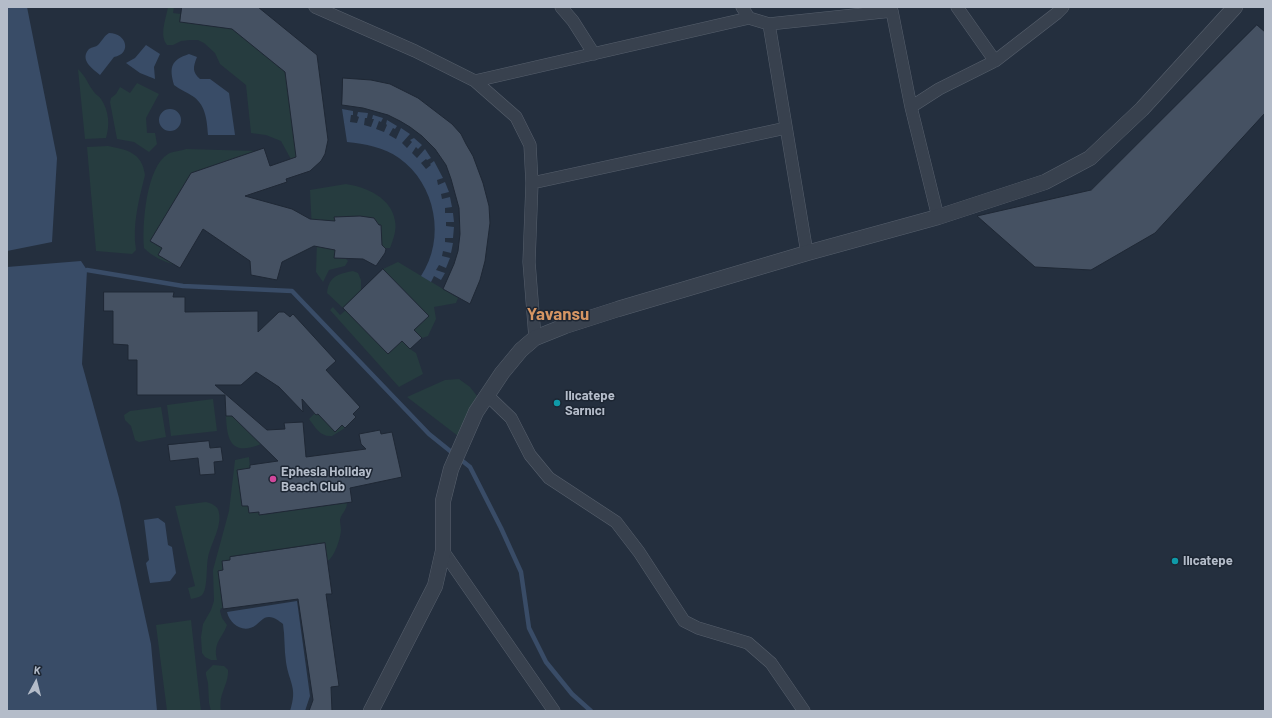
<!DOCTYPE html>
<html>
<head>
<meta charset="utf-8">
<style>
	body { margin:0 }
	#map { position:relative; width:1272px; height:718px; overflow:hidden; background:#242f3e; font-family:Barlow,sans-serif }
	canvas { display:block }
	.frame { position:absolute; inset:0; border:8px solid #b4bcc9; pointer-events:none }
	.north { position:absolute; left:16px; top:662px; width:40px; height:40px; -webkit-text-stroke:3px #1d2633; paint-order:stroke; rotate:7deg; font-size:11px; font-weight:700; line-height:16px; text-align:center; color:#b4bcc9 }
	.north::after { content:''; display:block; margin:auto; width:14px; height:18px; background:#b4bcc9; clip-path:polygon(50% 0,100% 100%,50% 72%,0 100%) }
</style>
</head>
<body>
<div id="map">
<canvas width="1272" height="718"></canvas>
<div class="frame"></div>
<div class="north">K</div>
</div>
<script>
const c = document.querySelector('canvas').getContext('2d');
c.lineJoin = 'round';
function paint(path, color) { c.fillStyle = color; c.fill(path, 'evenodd'); }
function stroke(path, color, width, dash) { c.strokeStyle = color; c.lineWidth = width; c.lineCap = dash ? 'butt' : 'round'; c.setLineDash(dash || []); c.stroke(path); }
function write(font, color, halo, rows, align = 'center') {
  c.font = font + ' Barlow,sans-serif'; c.lineWidth = 3; c.setLineDash([]); c.textBaseline = 'middle'; c.strokeStyle = halo; c.fillStyle = color; for (const [text, x, y, turn = 0] of rows) {
    c.save(); c.translate(x, y); c.rotate((+turn || 0) * Math.PI / 180); c.textAlign = isNaN(turn) ? turn : align; if (halo) c.strokeText(text, 0, 0); c.fillText(text, 0, 0); c.restore();
  }
}
paint(new Path2D(`
	M168 7H174L173 13 181 14 180 22 232 29 285 72 306 146 293 163 281 141 266 135 251 133 246 85 220 64 215 53 204 43 198 40H190L181 41 173 45H167C159 35 166 19 168 7Z
	M78 69C87 78 87 83 94 92 96 95 99 96 101 99 109 111 110 125 106 138L85 139Z
	M137 83 159 94 146 118 147 133H155L157 144 149 152 134 142 117 139 110 102 111 98 116 94 120 87 130 93Z
	M108 146C127 150 142 152 145 175 139 200 132 224 136 250L132 254 96 251 87 147Z
	M186 149 255 151 191 173 150 241 162 248 158 255 175 265C163 261 153 257 144 248 142 225 146 167 168 154 173 151 181 151 186 149Z
	M346 184C366 187 392 198 395 221 397 230 393 240 390 248H385L382 245 381 225 377 224 374 218 360 216 335 217V221L321 220V247L335 250 334 258 346 259 348 261 345 266 329 270 323 282 316 272 317 241 312 231 310 190Z
	M398 262 458 298 456 303 434 307 436 319 428 336 422 338 414 330 429 316 383 269Z
	M353 271 358 273 361 280V291L343 308 327 293C329 276 338 274 353 271Z
	M333 307 340 315 346 310 388 354 402 341 410 349 416 353 423 374 399 387 330 310Z
	M459 379 470 387 477 396 458 436 407 397 445 380Z
	M213 399 217 431 171 436 167 405Z
	M161 407 166 437 139 442 135 440 131 426 125 420 124 415 130 411Z
	M315 413 316 415 318 413 335 431 342 425 345 428 332 436C320 437 316 428 309 419Z
	M226 416H232L261 444C232 456 227 442 226 416Z
	M249 457 250 468 239 481 242 506H248L249 513 259 512 260 515 347 503C347 510 341 514 340 520 340 524 341 527 341 530 341 537 334 559 327 561L325 543 230 557V560L222 561 223 570 218 571 223 609 221 608 220 611 222 618 227 625C222 639 213 642 217 660H211L205 657 202 653 201 637 203 624 211 610 214 601 213 570 229 511 235 460Z
	M206 502C213 504 218 506 219 513 222 527 210 545 208 558 206 567 208 589 202 595 199 598 194 598 191 599L188 588 195 586 175 506Z
	M191 620 201 711H167L156 625Z
	M213 665 224 666 228 670C229 685 218 693 221 711H211L209 703 208 683 206 675V672Z`), '#263c3f');
paint(new Path2D(`
	M7 7H27L57 158 52 242 7 251Z
	M109 33C127 33 132 54 114 57L100 75C93 69 79 60 89 49 92 47 96 47 98 45 102 41 104 36 109 33Z
	M146 45 160 54 154 67 155 79 140 73 126 63 135 58Z
	M189 54 197 57C193 67 192 72 200 79H210L229 93 235 135H208C207 121 206 106 194 97 187 92 180 90 174 85 169 67 171 60 189 54Z
	M159 120a11 11 0 1 1 22 0a11 11 0 1 1-22 0Z
	M342 109 353 111V115H351L350 122 357 123 359 117 357 116 358 112 368 113 367 118H365L364 125 371 127 374 119H372L373 115 383 118 381 122 379 121 376 129 384 132 387 125 386 124 387 120 397 126 395 129 393 128 389 135 396 139 401 128 410 134 402 143 407 148 412 142 410 140 414 138 422 145 418 149 416 147 412 153 417 158 425 149 431 158 427 160 426 159 421 163 426 169 431 165 430 164 434 161 443 178 437 180 438 185 445 182 449 192 441 194 442 199 450 197 452 207 445 208V213H453L454 222H446V226L454 227 453 238H445V242L453 243 451 253 443 251 442 256 450 258 446 268 439 265 436 270 445 273 441 280 434 276 431 282 421 276C446 239 436 184 399 158 384 147 365 144 347 142Z
	M81 261 87 270 82 364 119 498 151 644 157 711H7V267Z
	M158 518 165 523 168 545 172 547 176 573 170 581 150 583 146 563 149 560 144 520Z
	M297 601 310 696 305 711H290C298 687 289 683 286 662 284 649 285 636 283 624 279 621 275 617 269 617 263 617 260 622 256 625 244 634 230 625 227 612Z`), '#394c67');
stroke(new Path2D(`
	M87 270 183 286 292 291 429 434 470 467 501 528 521 572 529 628 546 662 572 694 591 711`), '#394c67', 4.5);
const building = new Path2D(`
	M182 7H258L317 55 328 140 325 154 321 161 310 171 286 179 287 182 245 196 292 209 310 219 335 221 334 217 360 216 374 218 379 225H381L382 245 386 249 385 253 376 266 363 259 334 258 335 250 314 246 282 262 277 280 251 275 250 261 203 229 180 268 158 255 162 248 150 241 191 173 264 148 270 166 296 157 285 72 232 29 180 22Z
	M1257 25 1265 32V113L1155 233 1091 270 1035 267 977 216 1091 190Z
	M343 78 371 80 390 84 418 98 452 124 461 134 466 144 473 156 483 183 489 206 490 223 485 261 480 280 470 304 443 289 454 264 458 251 460 234 459 208 451 179 446 165 435 149 422 136 410 127 400 121 388 115 363 108 342 105Z
	M383 269 429 316 414 330 422 338 410 349 402 341 388 354 343 308Z
	M104 292H174L173 297H185V312L258 311V332L279 312H284L290 317 293 314 336 361 326 370 360 407 353 414 356 417 345 428 342 425 335 432 318 414 316 415 302 399 303 412 279 387 256 372 241 385H215L267 430 285 429 284 423 303 422 306 457 366 449 361 444 359 434 380 430 381 434 392 432 402 477 350 488 352 502 259 515V512L249 513 248 506H242L237 470 250 468V465L278 461 232 416H226L225 395H137V360H128V345L113 344V311H104Z
	M209 441 210 448 221 447 223 461 214 462 215 474 200 475 198 458 170 461 168 445Z
	M325 543 332 594H326L339 686 331 687 332 711H309L313 700 298 599 223 609 218 571 223 570 222 561 230 560V557Z`);
paint(building, '#455162');
stroke(building, '#1f2835', 1);
const minor = new Path2D(`
	M315 7 415 51 475 81 516 117 530 145 532 183 529 262 535 338
	M561 7 573 21 594 54
	M742 7 749 18 769 24 807 253
	M884 7 892 11 911 107 938 217
	M957 7 995 61
	M769 24 892 11
	M475 81 749 18
	M911 107 939 89 995 61 1057 13 1063 7
	M532 183 786 128
	M487 395 511 418 530 455 549 478 616 522 639 552 684 621 698 628 748 643 771 663 804 711
	M443 551 554 711`);
const tertiary = new Path2D(`
	M371 711 435 586 443 551V501L451 469 476 412 502 373 521 350 535 338 565 326 618 309 807 253 938 217 1045 182 1090 158 1142 109 1235 7`);
stroke(minor, '#565f6c', 13);
stroke(tertiary, '#565f6c', 16);
stroke(minor, '#38414e', 12);
stroke(tertiary, '#38414e', 15);
for (const [x, y, r, color] of [
	[557,403,4,"#0f9aa8"],
	[273,479,4,"#d1479c"],
	[1175,561,4,"#0f9aa8"]
]) { const dot = new Path2D(); dot.arc(x, y, r, 0, 2 * Math.PI); c.fillStyle = color; c.fill(dot); stroke(dot, '#1d2633', 1.5); }
write('bold 13px', '#b4bcc9', '#1d2633', [
	["Ilıcatepe",565,396],
	["Sarnıcı",565,411],
	["Ephesia Holiday",281,472],
	["Beach Club",281,487],
	["Ilıcatepe",1183,561]
], 'left');
write('bold 17px', '#d59563', '#1d2633', [
	["Yavansu",558,314]
]);
</script>
</body>
</html>
